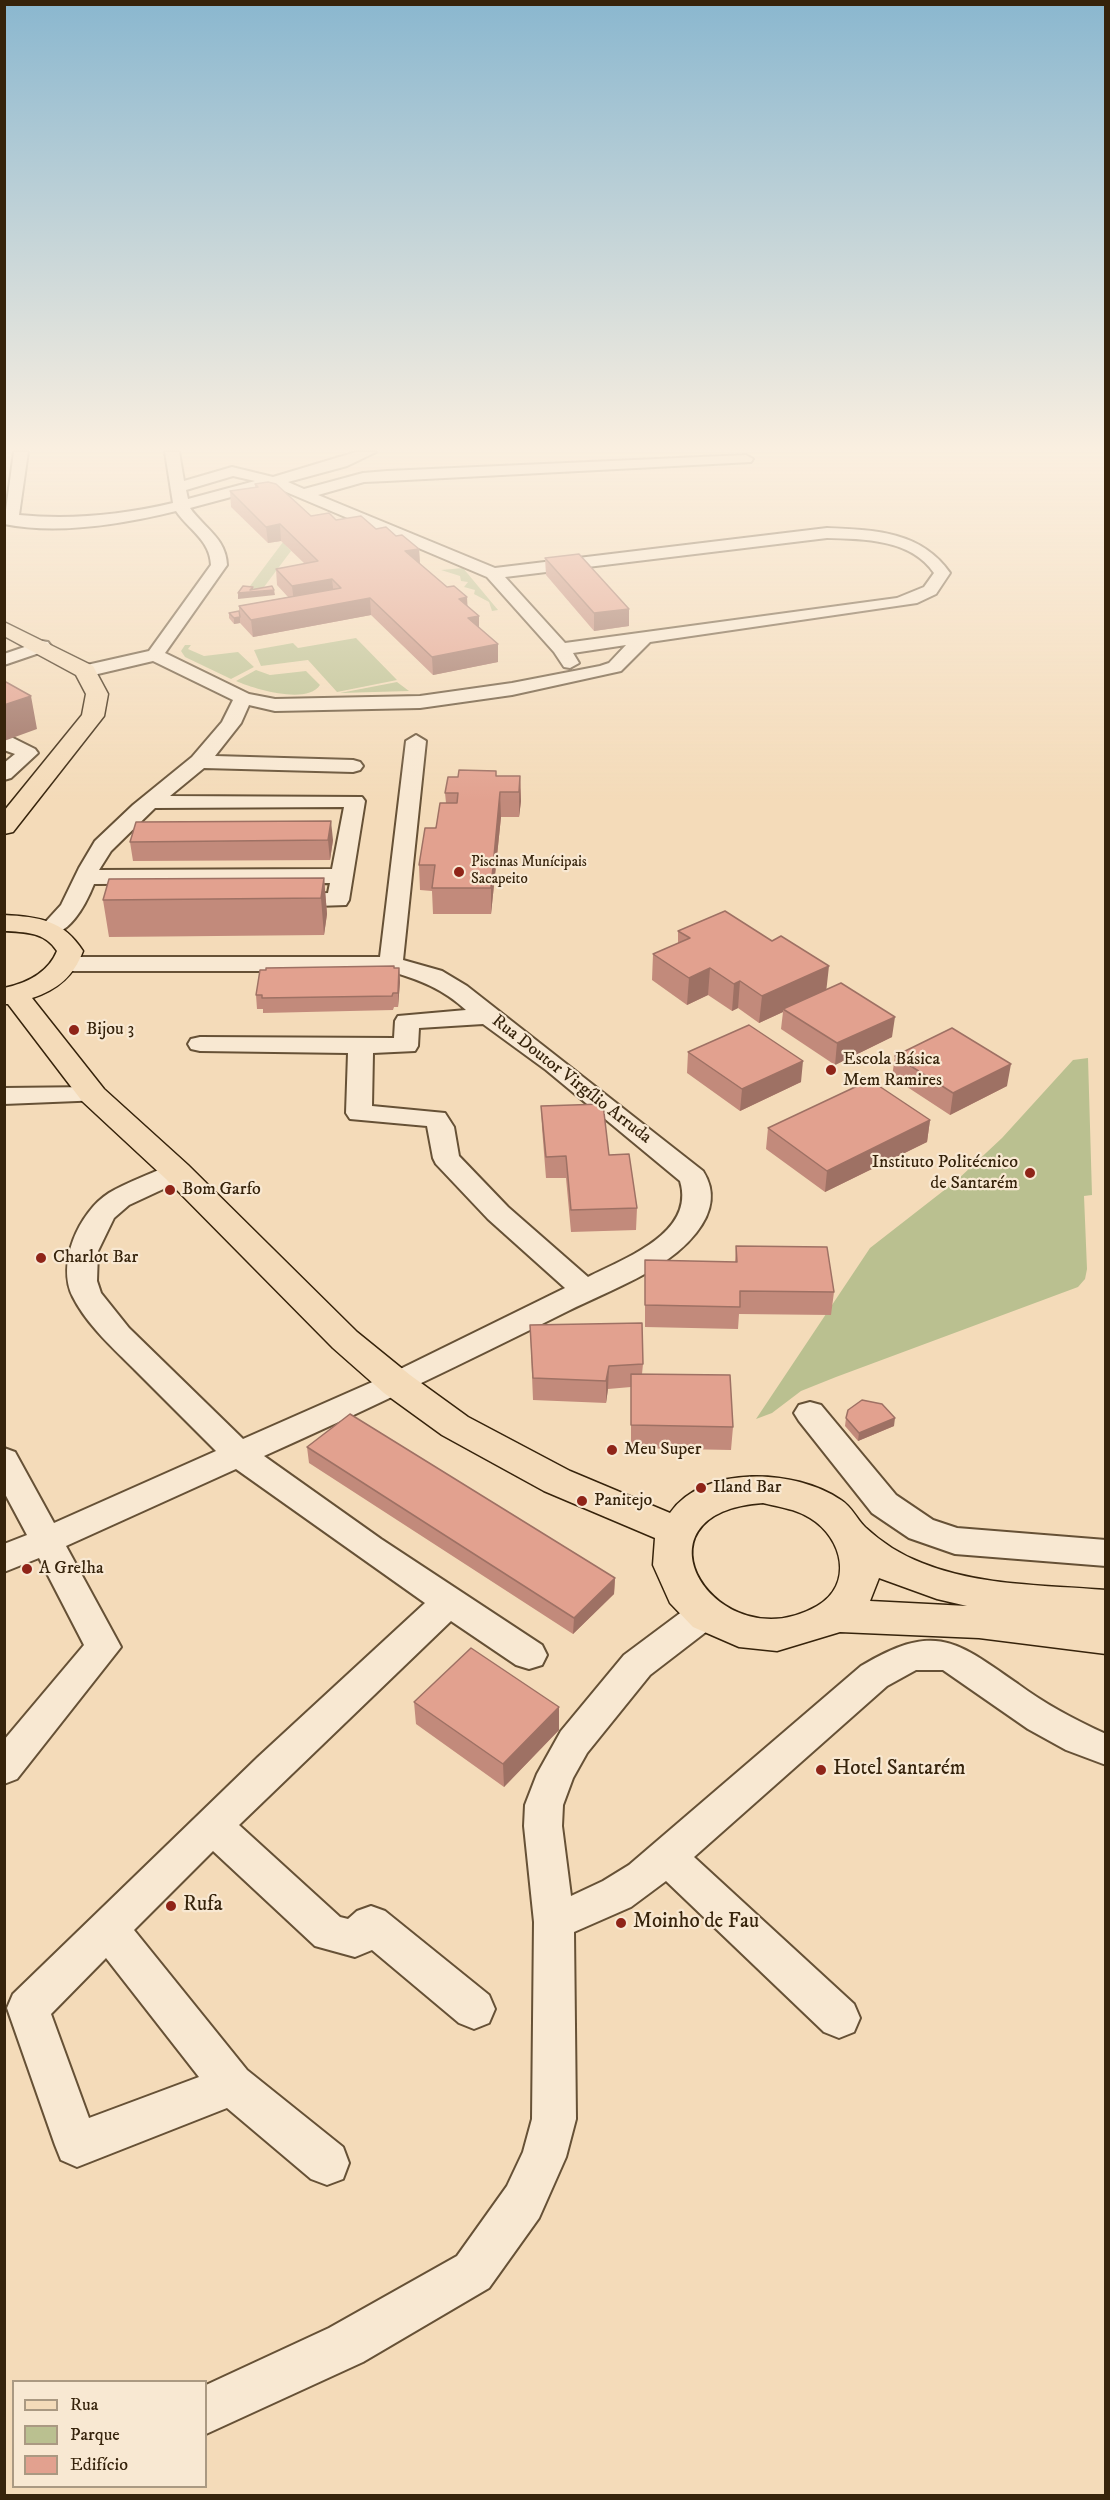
<!DOCTYPE html>
<html>
<head>
<meta charset="utf-8">
<style>
	body { margin:0 }
	#map { position:relative; width:1110px; height:2500px; overflow:hidden; background:#f4dbb9; font-family:"IM FELL DW Pica",serif }
	canvas { display:block }
	.frame { position:absolute; inset:0; border:6px solid #36230b; pointer-events:none }
	.legend { position:absolute; left:12px; top:2380px; width:195px; height:108px; box-sizing:border-box; background:#f8e8d2; border:2px solid #aa9982; margin:0; padding:8px 10px; list-style:none; font-size:18px; color:#36230b }
	.legend li { display:flex; align-items:center; gap:12px; height:30px }
	.legend b { width:30px; border:2px solid #aa9982 }
</style>
</head>
<body>
<div id="map">
<canvas width="1110" height="2500"></canvas>
<div class="frame"></div>
<ul class="legend">
<li><b style="height:8px;background:#f4dbb9"></b>Rua</li>
<li><b style="height:16px;background:#bac090"></b>Parque</li>
<li><b style="height:16px;background:#e2a18f"></b>Edifício</li>
</ul>
</div>
<script>
const c = document.querySelector('canvas').getContext('2d');
c.lineJoin = 'round';
function paint(path, color) { c.fillStyle = color; c.fill(path, 'evenodd'); }
function stroke(path, color, width, dash) { c.strokeStyle = color; c.lineWidth = width; c.lineCap = dash ? 'butt' : 'round'; c.setLineDash(dash || []); c.stroke(path); }
function write(font, color, halo, rows, align = 'center') {
  c.font = font + ' "IM FELL DW Pica",serif'; c.lineWidth = 4.5; c.setLineDash([]); c.textBaseline = 'middle'; c.strokeStyle = halo; c.fillStyle = color; for (const [text, x, y, turn = 0] of rows) {
    c.save(); c.translate(x, y); c.rotate((+turn || 0) * Math.PI / 180); c.textAlign = isNaN(turn) ? turn : align; if (halo) c.strokeText(text, 0, 0); c.fillText(text, 0, 0); c.restore();
  }
}
paint(new Path2D(`
	M283 542 291 551 261 591 247 590Z
	M463 568 498 610 492 611 489 602 474 594 475 590 464 587 468 582 461 581 460 576 441 570Z
	M356 638 397 680 337 692 308 660 261 666 254 650 293 643 298 648Z
	M185 645H191L188 649 204 656 238 652 254 667 231 679 185 657 181 651Z
	M256 670 270 675 306 671 320 685C307 705 254 689 236 681Z
	M397 682 409 691 340 693Z
	M1088 1058 1092 1195 1084 1196 1087 1269 1085 1279 1078 1287 836 1377 801 1391 772 1413 756 1419 870 1248 956 1181 1002 1138 1073 1060Z`), '#bac090');
const street = new Path2D(`
	M14 452H28L19 515C71 520 122 515 173 503L165 452H179L184 481 232 467 273 477 356 452H376L347 466 288 482 304 489 363 473 387 471 746 455 753 459 751 462 387 481 364 482 318 495 495 568 827 528C874 530 921 531 950 573L936 594 917 603 650 642 621 671 512 695 420 708 275 711 249 705 241 723 215 756 353 760 360 762 363 766 360 770 353 772 204 768 170 796 362 797 365 801 349 900 346 905 287 907 279 905 276 900 279 895 328 893 330 883 94 884C86 904 68 940 42 934L39 929 61 905 79 868 95 841 133 805 192 757 222 722 233 700 153 661 85 677 78 675 76 671 78 667 149 651 211 565C210 540 189 530 176 511 123 524 59 535 4 524ZM233 476 255 481 188 499 186 490ZM272 486 487 577 554 652 564 667 570 668 579 663 573 653 626 645 609 663 600 666 512 683 420 696 275 699 249 694 165 653 227 565C226 538 204 528 190 508ZM827 538C864 539 911 539 934 573L924 587 897 598 565 643 505 577ZM344 807 332 869 99 870 111 851 155 808Z
	M42 641 48 642 51 646 48 650 4 665V654Z
	M416 735 426 741 403 960 442 971 467 986 703 1171C717 1193 711 1214 696 1233 666 1271 610 1290 568 1311 468 1361 367 1410 264 1456L381 1539 542 1645 547 1655 542 1665 529 1669 516 1665 451 1621 239 1825 340 1917 348 1919 357 1911 371 1906 385 1911 489 1995 495 2009 489 2023 474 2029 459 2023 372 1950 355 1957 315 1946 213 1851 134 1930 247 2070 343 2147 349 2163 343 2179 327 2185 311 2179 227 2108 77 2167 61 2160 55 2145 7 2008 13 1994 258 1757 425 1603 236 1469 66 1546 121 1647 17 1779 4 1784V1740L84 1645 39 1558 4 1572V1544L27 1535 4 1492V1448L15 1452 54 1523 216 1451C189 1424 162 1397 135 1370 114 1349 87 1325 73 1297 56 1264 79 1212 109 1193 127 1182 149 1175 167 1166L177 1164 187 1166 191 1172 187 1178 129 1205 114 1218 98 1251 97 1281 101 1293 129 1328 243 1439 386 1376 565 1288 488 1219 436 1164 433 1158 427 1126 350 1119 346 1113 348 1053 200 1051 191 1049 188 1044 191 1039 200 1037 394 1038 395 1021 398 1016 466 1010C443 989 420 980 390 971H67L59 969 55 964 59 959 67 957H380L406 741ZM483 1024 546 1070 680 1181C696 1233 625 1258 588 1277L508 1207 459 1156 454 1127 445 1113 372 1106 373 1053 415 1051 418 1046 419 1028ZM106 1958 199 2077 89 2118 51 2014Z
	M9 736 35 749 38 753 11 778 4 780V763L15 754 4 750V737Z
	M93 1087 102 1090 106 1095 102 1100 4 1104V1088Z
	M810 1402 821 1405 896 1495 933 1520 957 1528 1106 1540V1566L955 1554 909 1538 872 1513 799 1421 794 1413 799 1405Z
	M703 1601 715 1605 720 1615 715 1625 650 1675 587 1753 573 1778 563 1805 562 1826 571 1896 603 1881 629 1865 861 1666C935 1622 955 1640 1018 1684 1045 1704 1075 1720 1106 1734V1765L1066 1750 1028 1729 943 1670H916L887 1686 694 1857 854 2004 860 2018 854 2032 839 2038 824 2032 666 1881 631 1907 574 1932 576 2119 566 2157 539 2218 489 2288 363 2362 206 2434V2385L329 2328 457 2256 507 2186 523 2152 532 2119 534 1922 524 1826 525 1805 537 1774 561 1731 624 1655 691 1605Z`);
const primary = new Path2D(`
	M4 622 93 666 108 694 104 716 13 832 4 834V811L82 715 86 694 76 675 4 636Z
	M4 915C40 917 63 920 83 951 74 976 57 990 32 998L104 1089 188 1165 357 1332 410 1375 468 1417 570 1471 670 1513C704 1464 796 1469 841 1500 852 1507 856 1518 865 1527 881 1542 901 1555 922 1563 978 1586 1046 1585 1106 1590V1622L1103 1621 1106 1622V1654L979 1638 840 1632 777 1651 739 1647 693 1627 670 1603 653 1565 655 1538 544 1491 442 1435 384 1393 333 1348 166 1179 82 1101 8 1004H4V988C27 983 48 973 57 951 45 932 25 932 4 931ZM763 1503C779 1507 796 1509 810 1518 843 1538 854 1585 817 1606 718 1663 622 1513 763 1503ZM879 1578 937 1599 967 1606 870 1601Z`);
stroke(street, '#665136', 4);
stroke(primary, '#36230b', 3);
paint(street, '#f8e8d2');
paint(primary, '#f4dbb9');
paint(new Path2D(`
	M255 484 311 516 376 529 396 536 419 549 420 564 479 616V628L498 662 433 675 371 615 253 637 240 623 234 624 229 618V613L239 611V606L288 597 277 585 276 569 305 564 281 541 268 543 231 507 230 491 255 487Z
	M545 558 629 626 594 631 546 575Z
	M496 771V776H520L521 801 519 817H501L491 914H433L432 891 420 890 419 865 446 803 445 793 458 777Z
	M333 840 330 860 133 861 130 842Z
	M324 878 327 914 324 935 109 937 103 900Z
	M678 931 826 989 892 1037 835 1065 781 1029 783 1012 759 1023 738 1008 732 1011 708 995 687 1005 652 980 653 954 678 944Z
	M394 968H399L400 982 398 1007H394L393 1010 263 1013V1009H257L256 995Z
	M688 1052 801 1082 740 1111 687 1073Z
	M895 1056 1007 1086 950 1115 892 1077Z
	M541 1106 609 1155 637 1208 636 1230 571 1232 566 1178H546L542 1128Z
	M930 1120 927 1142 825 1192 766 1149 768 1128Z
	M736 1246 834 1292 831 1315 739 1314 738 1329 645 1327V1260L735 1262Z
	M530 1325 643 1364 642 1374 733 1427 731 1450 631 1448V1387L608 1389 606 1403 533 1400Z
	M846 1418 894 1426 858 1441 845 1426Z
	M307 1447 615 1578 614 1594 573 1634 309 1463Z
	M414 1702 559 1707V1730L504 1787 416 1724Z`), '#c28a7b');
paint(new Path2D(`
	M280 524 281 541 268 543 266 527Z
	M419 549 420 565 405 551Z
	M332 579 334 596 294 603 292 586Z
	M253 587V592L274 590 275 595 238 599V593L250 590Z
	M467 597 468 614 459 599Z
	M370 598 371 615 253 637 251 620Z
	M629 609V626L594 631V613Z
	M479 616V633L468 618Z
	M240 617V623L234 624V618Z
	M498 644V662L433 675 432 657Z
	M31 696 37 729 4 741V705Z
	M520 776 521 801 519 817V792Z
	M500 792 501 817 491 914V888Z
	M331 821 333 840 330 860 328 840Z
	M324 878 327 914 324 935 321 898Z
	M829 966 826 993 783 1009V1012L759 1023 762 996Z
	M399 968 400 982 398 1007V993Z
	M710 968 708 995 687 1005 689 978Z
	M740 981 738 1008 732 1011 734 984Z
	M895 1017 892 1037 835 1065 837 1043Z
	M803 1061 801 1082 740 1111 742 1089Z
	M1011 1064 1007 1086 950 1115 953 1093Z
	M930 1120 927 1142 825 1192 827 1171Z
	M609 1366 608 1389 606 1403V1381Z
	M895 1418 894 1426 858 1441 859 1433Z
	M615 1578 614 1594 573 1634 574 1618Z
	M559 1707V1730L504 1787 503 1764Z`), '#9e7164');
const building = new Path2D(`
	M268 482 276 484 311 516 329 513 336 520 361 516 376 529 386 527 396 536 402 535 419 549 405 551 447 587 454 586 467 597 459 599 479 616 468 618 498 644 432 657 370 598 251 620 239 606 341 588 332 579 292 586 276 569 318 561 280 524 266 527 230 491 258 487 255 484Z
	M579 554 629 609 594 613 545 558Z
	M243 586 253 587 250 590 272 586 274 590 238 593Z
	M239 611 240 617 234 618 229 613Z
	M6 682 31 696 4 705V683Z
	M459 770 496 771V776H520L519 792H500L491 888H432L435 865H419L425 828H436L440 803H457L458 793H445L448 777H458Z
	M331 821 328 840 130 842 136 822Z
	M324 878 321 898 103 900 109 879Z
	M725 911 772 941 781 936 829 966 762 996 740 981 734 984 710 968 689 978 653 954 690 938 678 931Z
	M394 966V968H399L398 993H393L392 996 262 998V995H256L260 970H266V968Z
	M841 983 895 1017 837 1043 783 1009Z
	M749 1025 803 1061 742 1089 688 1052Z
	M952 1028 1011 1064 953 1093 895 1056Z
	M870 1080 930 1120 827 1171 768 1128Z
	M603 1104 609 1155 629 1154 637 1208 571 1210 566 1156 546 1157 541 1106Z
	M736 1246 827 1247 834 1292 740 1291V1307L645 1305V1260L737 1262Z
	M642 1323 643 1364 609 1366 606 1381 533 1378 530 1325Z
	M631 1374 730 1375 733 1427 631 1425Z
	M862 1400 882 1404 895 1418 859 1433 846 1418 848 1410Z
	M350 1414 615 1578 574 1618 307 1447Z
	M471 1648 559 1707 503 1764 414 1702Z`);
paint(building, '#e2a18f');
stroke(building, '#9e7164', 1.5);
const sky = c.createLinearGradient(0, 0, 0, 802);
sky.addColorStop(0, '#8ab7cf');
sky.addColorStop(0.56, '#faefe0');
sky.addColorStop(1, '#faefe000');
c.fillStyle = sky;
c.fillRect(0, 0, 1110, 802);
for (const [x, y, r, color] of [
	[459,872,6,"#8f2418"],
	[74,1030,6,"#8f2418"],
	[831,1070,6,"#8f2418"],
	[1030,1173,6,"#8f2418"],
	[170,1190,6,"#8f2418"],
	[41,1258,6,"#8f2418"],
	[612,1450,6,"#8f2418"],
	[701,1488,6,"#8f2418"],
	[582,1501,6,"#8f2418"],
	[27,1569,6,"#8f2418"],
	[821,1770,6,"#8f2418"],
	[171,1906,6,"#8f2418"],
	[621,1923,6,"#8f2418"]
]) { const dot = new Path2D(); dot.arc(x, y, r, 0, 2 * Math.PI); c.fillStyle = color; c.fill(dot); stroke(dot, '#f8e8d2', 2); }
write('15px', '#36230b', '#f8e8d2', [
	["Piscinas Munícipais",471,863],
	["Sacapeito",471,880]
], 'left');
write('18px', '#36230b', '#f8e8d2', [
	["Bijou 3",86,1030],
	["Escola Básica",843,1060],
	["Mem Ramires",843,1081],
	["Instituto Politécnico",1018,1163,"right"],
	["de Santarém",1018,1184,"right"],
	["Bom Garfo",182,1190],
	["Charlot Bar",53,1258],
	["Meu Super",624,1450],
	["Iland Bar",713,1488],
	["Panitejo",594,1501],
	["A Grelha",39,1569]
], 'left');
write('18px', '#36230b', '#f8e8d2', [
	["Rua Doutor Virgílio Arruda",571,1080,38]
]);
write('21px', '#36230b', '#f8e8d2', [
	["Hotel Santarém",833,1770],
	["Rufa",183,1906],
	["Moinho de Fau",633,1923]
], 'left');
</script>
</body>
</html>
